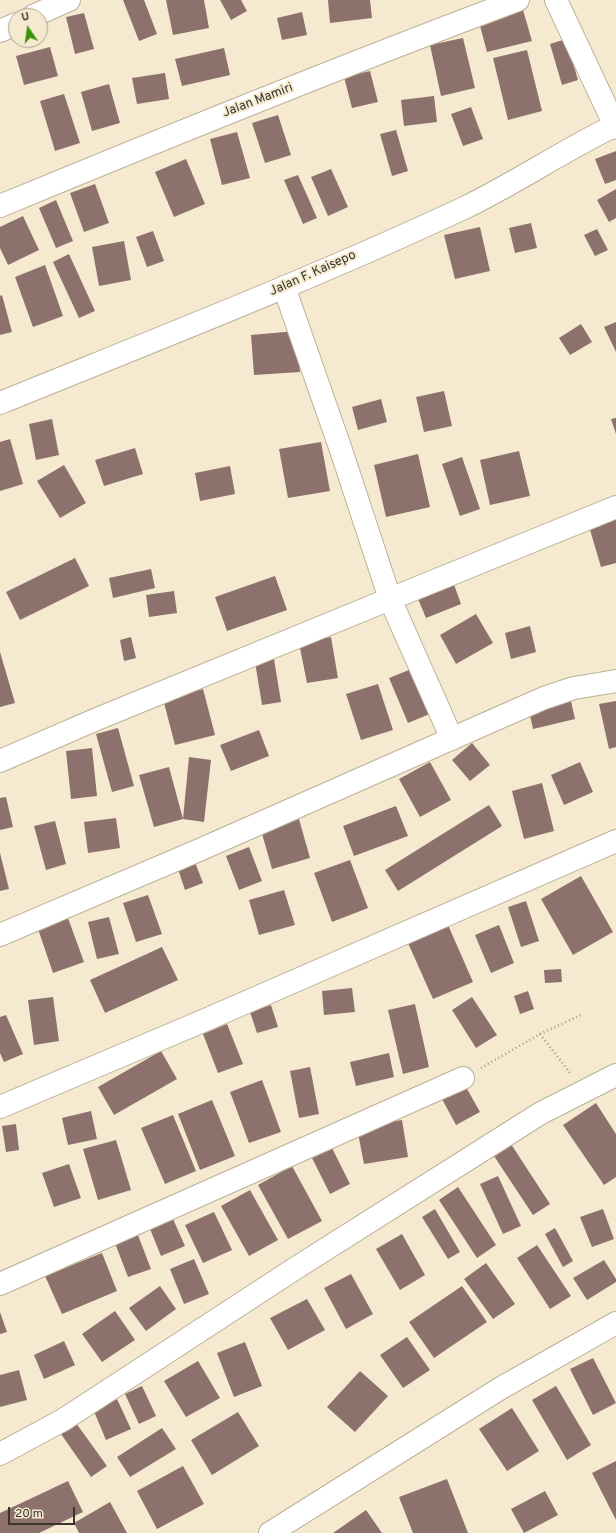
<!DOCTYPE html>
<html>
<head>
<meta charset="utf-8">
<style>
	body { margin:0 }
	#map { position:relative; width:616px; height:1533px; overflow:hidden; background:#f5ead0; font-family:Overpass,sans-serif }
	canvas { display:block }
	.north { position:absolute; left:8px; top:8px; width:40px; height:40px; box-sizing:border-box; background:#f5ead0; border:1px solid #aaa28e; border-radius:50%; rotate:347deg; font-size:11px; font-weight:700; line-height:16px; text-align:center; color:#39352b }
	.north::after { content:''; display:block; margin:auto; width:14px; height:18px; background:#399307; clip-path:polygon(50% 0,100% 100%,50% 72%,0 100%) }
	.scale { position:absolute; left:8px; top:1507px; width:67px; height:18px; box-sizing:border-box; border:2px solid #39352b; border-top:0; padding-left:5px; font-size:12px; line-height:14px; white-space:nowrap; color:#39352b; -webkit-text-stroke:3px #f5ead0; paint-order:stroke }
</style>
</head>
<body>
<div id="map">
<canvas width="616" height="1533"></canvas>
<div class="north">U</div>
<div class="scale">20 m</div>
</div>
<script>
const c = document.querySelector('canvas').getContext('2d');
c.lineJoin = 'round';
function paint(path, color) { c.fillStyle = color; c.fill(path, 'evenodd'); }
function stroke(path, color, width, dash) { c.strokeStyle = color; c.lineWidth = width; c.lineCap = dash ? 'butt' : 'round'; c.setLineDash(dash || []); c.stroke(path); }
function write(font, color, halo, rows, align = 'center') {
  c.font = font + ' Overpass,sans-serif'; c.lineWidth = 4; c.setLineDash([]); c.textBaseline = 'middle'; c.strokeStyle = halo; c.fillStyle = color; for (const [text, x, y, turn = 0] of rows) {
    c.save(); c.translate(x, y); c.rotate((+turn || 0) * Math.PI / 180); c.textAlign = isNaN(turn) ? turn : align; if (halo) c.strokeText(text, 0, 0); c.fillText(text, 0, 0); c.restore();
  }
}
paint(new Path2D(`
	M123 0H144L157 34 139 41Z
	M166 0H204L209 28 173 35Z
	M220 0H241L247 11 231 20Z
	M328 0H370L372 18 330 23Z
	M523 10 532 41 487 52 479 22Z
	M302 12 307 35 282 40 277 18Z
	M84 13 94 49 75 54 66 17Z
	M463 38 475 88 441 96 430 45Z
	M566 39 578 80 562 85 550 44Z
	M50 47 58 76 24 85 16 56Z
	M224 48 230 75 182 86 175 59Z
	M527 50 542 111 508 120 493 58Z
	M370 71 378 102 352 108 344 77Z
	M165 73 169 99 137 104 132 78Z
	M109 84 120 123 92 131 81 92Z
	M64 94 80 143 55 151 40 101Z
	M434 96 437 122 404 126 401 100Z
	M471 107 483 139 463 146 451 114Z
	M278 115 291 155 265 163 252 123Z
	M396 130 408 171 392 176 380 134Z
	M237 132 250 178 222 185 210 139Z
	M616 151V180L605 184 595 159Z
	M186 159 205 204 174 217 155 172Z
	M331 169 348 207 328 216 311 177Z
	M298 175 317 218 303 224 284 180Z
	M95 184 109 223 84 232 70 193Z
	M616 189V218L609 222 597 200Z
	M56 200 73 241 56 248 39 208Z
	M23 216 39 250 8 265 0 248V227Z
	M531 223 537 248 515 253 509 228Z
	M480 227 490 271 455 279 444 235Z
	M597 229 608 250 595 256 584 235Z
	M153 231 164 261 147 267 136 237Z
	M124 241 131 280 99 286 92 247Z
	M69 254 95 311 79 318 53 262Z
	M45 265 63 316 33 327 15 277Z
	M2 295 12 332 0 335V296Z
	M616 322V352L604 327Z
	M581 324 592 342 570 355 559 338Z
	M296 331 300 372 254 375 251 335Z
	M444 391 452 426 424 432 416 397Z
	M381 399 387 422 358 430 352 407Z
	M616 418V434L611 419Z
	M52 419 59 455 36 460 29 424Z
	M10 439 23 484 0 491V442Z
	M321 442 330 491 288 498 279 449Z
	M135 448 143 474 104 486 95 460Z
	M519 451 530 496 490 505 480 460Z
	M418 454 430 507 386 517 374 465Z
	M462 457 480 509 460 516 442 464Z
	M64 465 86 503 60 518 37 481Z
	M230 466 235 494 200 501 195 473Z
	M616 515V563L601 567 588 523Z
	M75 558 89 586 20 620 6 592Z
	M151 569 155 588 113 598 109 578Z
	M275 576 287 610 227 631 215 597Z
	M452 579 461 604 426 618 416 594Z
	M174 591 177 613 149 617 146 595Z
	M476 614 493 643 456 664 440 635Z
	M530 626 536 652 511 659 505 633Z
	M131 637 136 658 124 661 120 640Z
	M331 637 338 678 307 683 299 643Z
	M0 652 15 703 0 707Z
	M274 659 281 702 262 705 255 662Z
	M414 668 432 713 408 723 389 678Z
	M378 684 393 730 361 740 346 694Z
	M203 689 215 735 175 745 163 699Z
	M571 701 575 719 533 729 529 711Z
	M616 701V747L609 749 599 704Z
	M118 728 134 786 112 792 96 734Z
	M259 730 269 756 231 771 220 745Z
	M472 743 490 765 470 781 452 760Z
	M92 748 97 796 71 799 66 751Z
	M189 757 211 760 204 822 183 819Z
	M430 762 451 800 420 817 399 779Z
	M580 762 593 792 564 805 551 775Z
	M169 767 183 819 154 827 139 775Z
	M542 783 554 831 524 839 512 791Z
	M6 797 13 827 0 830V798Z
	M489 805 502 826 398 891 385 870Z
	M396 806 408 836 354 856 343 826Z
	M116 818 120 848 88 853 84 822Z
	M299 819 310 858 272 869 261 830Z
	M55 821 66 864 46 870 34 826Z
	M249 847 262 881 239 890 226 856Z
	M0 853 9 889 0 891Z
	M350 860 368 908 332 922 314 873Z
	M195 862 203 883 185 890 178 869Z
	M581 876 613 932 573 955 541 899Z
	M284 890 295 925 259 935 249 900Z
	M148 895 162 934 136 942 123 903Z
	M526 901 539 941 521 947 508 907Z
	M109 917 119 954 97 959 88 922Z
	M68 918 84 962 53 973 38 929Z
	M448 925 473 982 433 999 408 943Z
	M499 925 514 963 491 973 475 935Z
	M162 947 178 980 105 1013 90 980Z
	M561 969 562 982 545 983 544 970Z
	M352 988 355 1012 324 1015 322 991Z
	M528 991 534 1009 520 1014 514 996Z
	M53 997 59 1041 34 1045 28 1000Z
	M472 997 497 1035 476 1048 452 1010Z
	M415 1004 429 1067 403 1074 388 1010Z
	M271 1005 278 1027 257 1033 250 1012Z
	M6 1015 23 1054 4 1062 0 1053V1017Z
	M227 1024 243 1064 218 1073 203 1034Z
	M161 1051 177 1079 114 1115 98 1087Z
	M389 1053 394 1077 356 1086 350 1062Z
	M310 1067 319 1114 299 1118 290 1071Z
	M262 1080 281 1132 249 1143 230 1092Z
	M466 1087 480 1112 456 1125 442 1099Z
	M212 1100 235 1156 200 1170 178 1114Z
	M596 1103 616 1134V1177L604 1185 563 1125Z
	M91 1111 97 1139 68 1145 62 1118Z
	M173 1115 196 1171 165 1184 141 1128Z
	M402 1120 408 1157 364 1164 357 1128Z
	M16 1124 19 1150 6 1152 2 1126Z
	M116 1140 131 1190 98 1200 83 1149Z
	M509 1141 550 1204 533 1215 492 1153Z
	M332 1148 350 1184 330 1194 312 1158Z
	M69 1164 81 1198 54 1207 42 1173Z
	M292 1166 322 1221 288 1239 258 1185Z
	M498 1176 521 1226 503 1234 480 1184Z
	M458 1187 496 1245 477 1258 439 1200Z
	M250 1190 278 1240 249 1256 221 1206Z
	M435 1209 460 1252 448 1259 422 1217Z
	M603 1209 614 1239 592 1247 580 1217Z
	M214 1212 232 1250 203 1263 185 1225Z
	M173 1219 185 1246 161 1256 150 1229Z
	M555 1228 573 1261 563 1267 545 1234Z
	M136 1230 151 1269 128 1277 113 1238Z
	M402 1234 425 1275 400 1290 376 1249Z
	M537 1245 571 1296 550 1309 517 1258Z
	M102 1253 117 1291 62 1314 45 1276Z
	M194 1259 209 1294 184 1304 170 1269Z
	M604 1260 616 1279V1282L587 1300 573 1278Z
	M486 1263 515 1304 493 1319 464 1279Z
	M351 1274 373 1314 346 1329 324 1288Z
	M160 1286 176 1309 146 1331 129 1308Z
	M462 1286 487 1322 434 1358 409 1322Z
	M307 1299 325 1330 288 1350 270 1318Z
	M115 1311 135 1340 102 1362 82 1334Z
	M0 1312 7 1332 0 1334Z
	M407 1337 430 1370 403 1388 380 1355Z
	M64 1341 75 1365 44 1379 34 1355Z
	M245 1342 262 1386 234 1397 217 1353Z
	M593 1358 616 1403 593 1415 570 1369Z
	M198 1361 220 1398 186 1417 164 1381Z
	M19 1370 27 1400 0 1407V1375Z
	M360 1371 388 1396 355 1432 327 1407Z
	M142 1386 156 1416 139 1424 125 1394Z
	M556 1386 591 1445 567 1460 532 1400Z
	M117 1399 131 1429 106 1440 93 1409Z
	M512 1408 539 1451 507 1471 479 1429Z
	M238 1412 259 1446 212 1475 191 1440Z
	M76 1423 107 1466 91 1477 61 1434Z
	M162 1428 176 1449 130 1477 117 1457Z
	M616 1461V1520L592 1473Z
	M183 1466 204 1504 157 1529 137 1491Z
	M447 1479 468 1533H413L399 1497Z
	M68 1481 83 1512 39 1533H0V1513Z
	M545 1491 558 1515 524 1533 511 1509Z
	M110 1502 127 1533H79L74 1523Z
	M366 1510 382 1533H333Z`), '#8d716d');
const minor = new Path2D(`
	M556 0 616 128
	M33 16 69 0
	M0 31 16 24
	M0 206C172 135 344 65 518 0
	M0 403C155 340 312 279 464 208 516 183 564 150 616 125
	M452 739 390 599 616 507
	M0 761 97 719 390 599 341 450 284 287
	M0 935 197 851 544 698 574 688 616 681
	M0 1107 203 1021 616 841
	M0 1284 463 1078
	M0 1454 63 1420 299 1266 541 1113 616 1075
	M270 1533 501 1388 616 1323`);
stroke(minor, '#bbb097', 24);
stroke(new Path2D(`
	M540 1034 570 1073
	M481 1068 540 1034 581 1015`), '#9e9784', 2.5, [1, 3]);
stroke(minor, '#fff', 22);
write('13px', '#39352b', '#f5ead0', [
	["Jalan Mamiri",258,101,-21],
	["Jalan F. Kaisepo",313,274,-24]
]);
</script>
</body>
</html>
